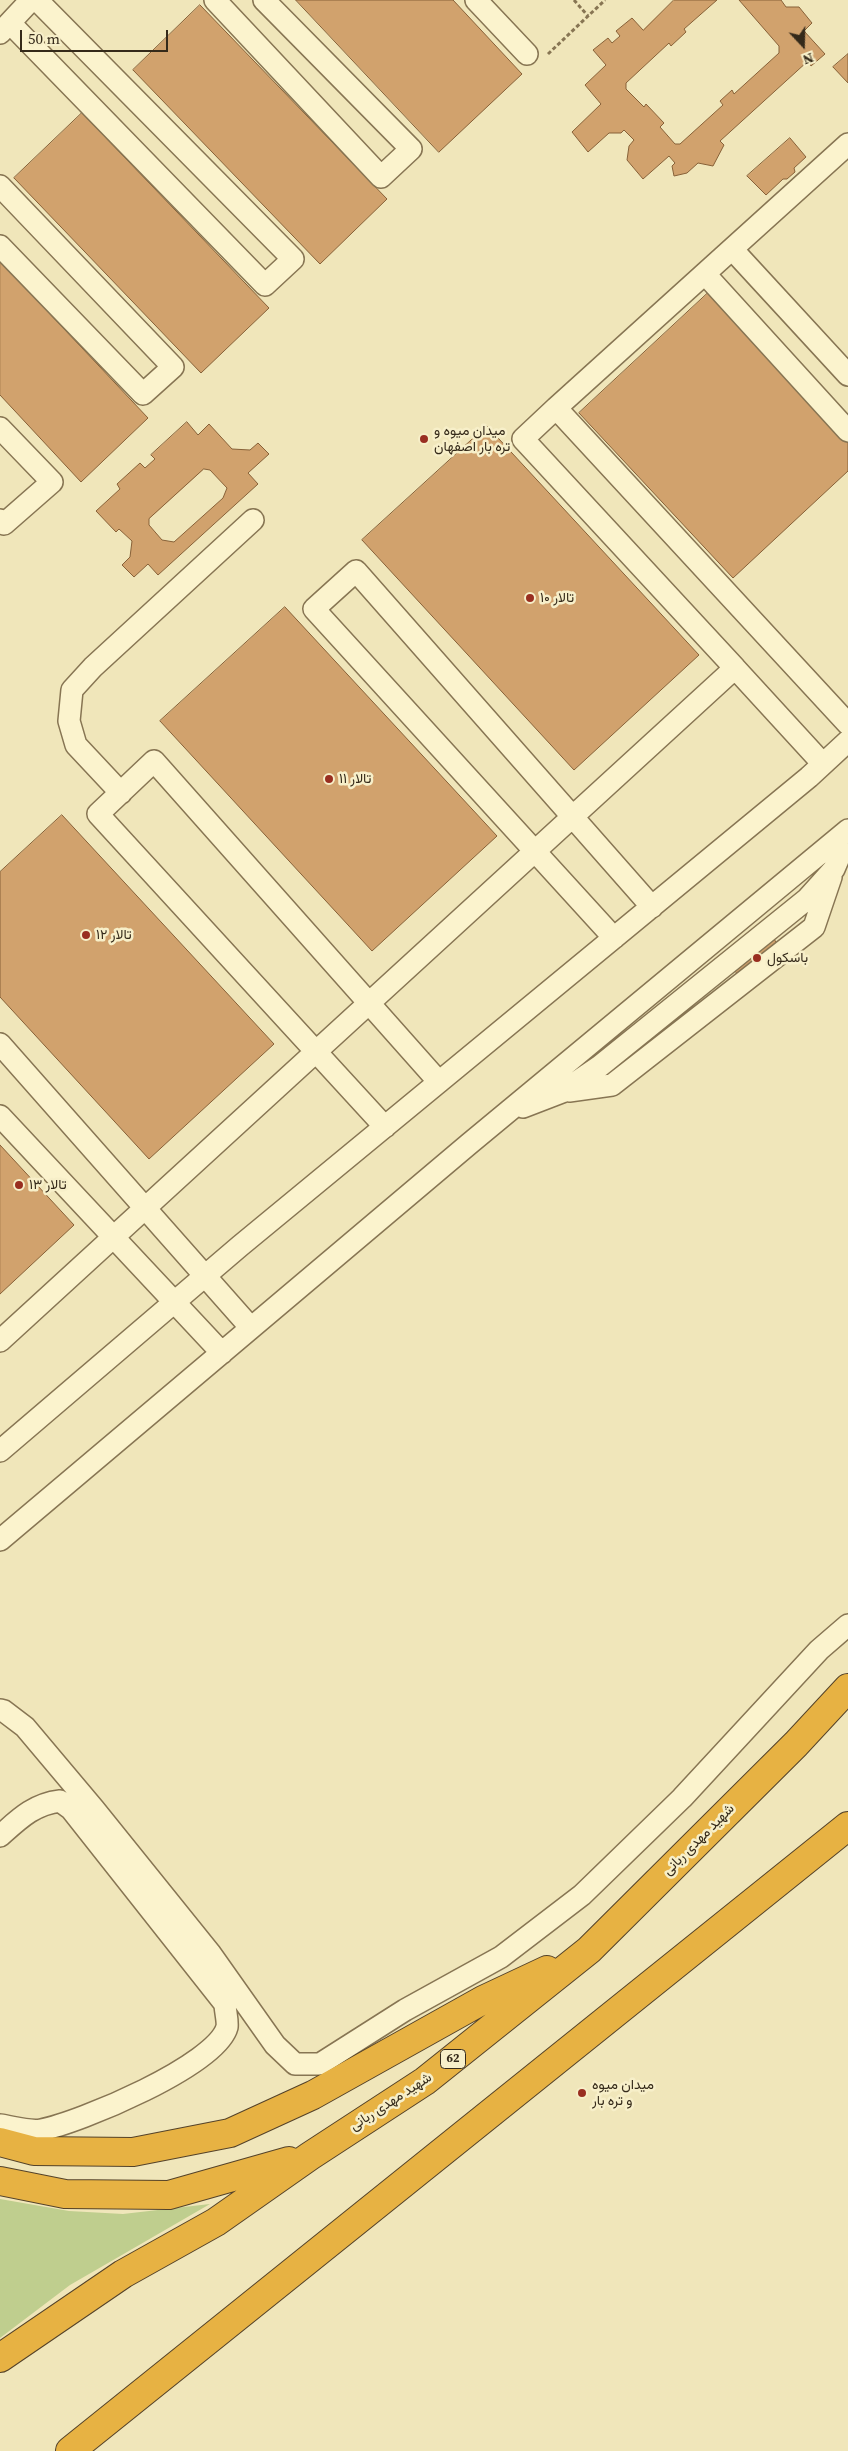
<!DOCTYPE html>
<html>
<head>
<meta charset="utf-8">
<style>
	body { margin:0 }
	#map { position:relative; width:848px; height:2451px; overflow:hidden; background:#f0e6ba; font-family:"Source Serif 4",serif }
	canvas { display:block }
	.north { position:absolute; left:778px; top:20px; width:50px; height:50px; -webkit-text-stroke:4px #f7efc9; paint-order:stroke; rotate:159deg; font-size:14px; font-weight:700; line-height:20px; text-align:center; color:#352a1a }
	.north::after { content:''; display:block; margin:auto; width:18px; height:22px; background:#352a1a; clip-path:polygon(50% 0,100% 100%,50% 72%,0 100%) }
	.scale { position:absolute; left:20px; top:30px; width:148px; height:22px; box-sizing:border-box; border:2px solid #352a1a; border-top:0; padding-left:6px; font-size:15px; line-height:18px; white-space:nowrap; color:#352a1a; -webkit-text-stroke:4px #f7efc9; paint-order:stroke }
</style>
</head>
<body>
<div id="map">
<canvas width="848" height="2451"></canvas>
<div class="north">N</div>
<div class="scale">50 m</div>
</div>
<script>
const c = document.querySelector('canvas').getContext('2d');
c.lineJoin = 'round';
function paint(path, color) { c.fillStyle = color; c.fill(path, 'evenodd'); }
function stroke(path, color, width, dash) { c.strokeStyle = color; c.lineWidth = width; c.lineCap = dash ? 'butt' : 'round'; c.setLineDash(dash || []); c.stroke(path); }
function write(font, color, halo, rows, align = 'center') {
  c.font = font + ' "Source Serif 4",Vazirmatn,serif'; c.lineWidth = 5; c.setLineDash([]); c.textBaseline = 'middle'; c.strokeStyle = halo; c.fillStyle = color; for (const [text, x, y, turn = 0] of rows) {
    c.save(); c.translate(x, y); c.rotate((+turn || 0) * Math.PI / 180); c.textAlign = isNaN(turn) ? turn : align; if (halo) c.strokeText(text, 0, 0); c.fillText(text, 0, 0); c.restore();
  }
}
paint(new Path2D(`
	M0 2199 69 2211 123 2214 210 2204 70 2285 0 2338Z`), '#bfce8e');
const building = new Path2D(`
	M296 0H453L522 74 439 152Z
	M674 0H717L684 29 686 32 671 46 669 43 626 83V89L644 107 646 104 664 123 660 127 675 144H680L723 105 720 101 732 90 734 94 779 53V46L739 0H781L786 7H799L812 23 804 31 825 54 811 66 808 61 720 141 724 145 713 166 698 163 687 173 674 176 672 166 675 163 669 156 643 179 627 160 629 146 634 140 624 130 621 133H609L588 152 572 132 601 104 585 85 606 65 593 50 608 38 612 43 620 36 616 31 632 18 643 30Z
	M200 5 387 199 320 264 133 70Z
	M848 54V83L833 67Z
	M82 113 269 308 201 373 14 178Z
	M790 138 806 157 794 168 795 172 787 179H783L766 195 747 176Z
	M0 261 148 418 81 482 0 395Z
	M708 293 848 442V471L733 578 579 413Z
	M187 422 198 435 209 424 232 449 250 450 258 443 269 454 248 473 258 484 158 575 148 564 134 577 122 565 130 557 132 541 119 529 116 532 96 511 120 489 117 484 140 463 145 468 155 459 151 455ZM204 469 210 470 227 488 223 498 174 542 162 540 149 525V519Z
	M487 426 699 655 574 770 362 540Z
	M285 607 497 836 372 951 160 721Z
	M62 815 274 1044 149 1159 0 997V872Z
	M774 939 778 945 738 975 735 971 743 965 741 963Z
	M0 1145 74 1225 0 1294Z`);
paint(building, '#d1a26d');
stroke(building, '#876138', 1);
const minor = new Path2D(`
	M215 0 381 177 411 149 264 0
	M476 0 527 54
	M10 23 265 285 293 259 37 0
	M0 33 31 0
	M0 186 173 367 143 394 0 246
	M732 249 848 375
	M705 274 848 431
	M556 408 848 144
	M0 428 52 482 4 524 0 520
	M735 668 823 764
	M121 793 76 745 69 721 72 690 93 667 253 520
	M614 938 314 609 356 571 652 907
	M0 1044 251 1328
	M569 1091 612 1085 814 927 831 877
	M523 1107 562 1092 600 1066 807 899 834 869 848 836
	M0 1116 222 1353
	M385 1127 98 814 154 761 439 1082
	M0 1341 735 668 523 439 556 408 848 724
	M0 1451 240 1246 809 777 848 741
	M0 1540 469 1144 848 830
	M0 1710 4 1711 25 1727 94 1809 210 1953 275 2045 295 2064H320L405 2010 501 1957 582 1895 682 1798 819 1650 848 1625
	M0 1836C19 1819 34 1804 60 1801L71 1809 225 2004C225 2010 228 2021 227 2027 217 2065 79 2123 41 2130 29 2132 13 2127 0 2125`);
const highway = new Path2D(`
	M0 2142 34 2151 133 2152 230 2133 313 2095 483 2000 547 1970
	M0 2181 65 2194 169 2195 289 2161
	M0 2358 123 2274 216 2222 310 2156 425 2081 589 1950 796 1744 848 1688
	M70 2451 848 1826`);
stroke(minor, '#877553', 24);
stroke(highway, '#544229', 30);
stroke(new Path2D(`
	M574 0 588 16
	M548 54 605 0`), '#877553', 3, [4, 2.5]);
stroke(minor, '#fbf3cd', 21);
stroke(highway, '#e7b243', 28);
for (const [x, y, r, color] of [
	[424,439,5,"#992e20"],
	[530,598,5,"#992e20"],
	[329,779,5,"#992e20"],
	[86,935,5,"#992e20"],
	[757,958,5,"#992e20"],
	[19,1185,5,"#992e20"],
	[582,2093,5,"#992e20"]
]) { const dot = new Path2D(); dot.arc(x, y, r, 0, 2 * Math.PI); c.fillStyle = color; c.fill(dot); stroke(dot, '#f7efc9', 2); }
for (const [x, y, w] of [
	[453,2059,25]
]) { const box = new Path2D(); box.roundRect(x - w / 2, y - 9.5, w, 19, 4); c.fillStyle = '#f7efc9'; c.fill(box); stroke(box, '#352a1a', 1); }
write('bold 12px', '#352a1a', null, [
	["62",453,2059]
]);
write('14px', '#352a1a', '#f7efc9', [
	["میدان میوه و",434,431],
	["تره بار اصفهان",434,447],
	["تالار ۱۰",540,598],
	["تالار ۱۱",339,779],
	["تالار ۱۲",96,935],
	["باسكول",767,958],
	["تالار ۱۳",29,1185],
	["میدان میوه",592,2085],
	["و تره بار",592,2101]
], 'left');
write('14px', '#352a1a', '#f7efc9', [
	["شهید مهدی ربانی",699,1840,-45],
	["شهید مهدی ربانی",391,2102,-33]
]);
</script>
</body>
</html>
